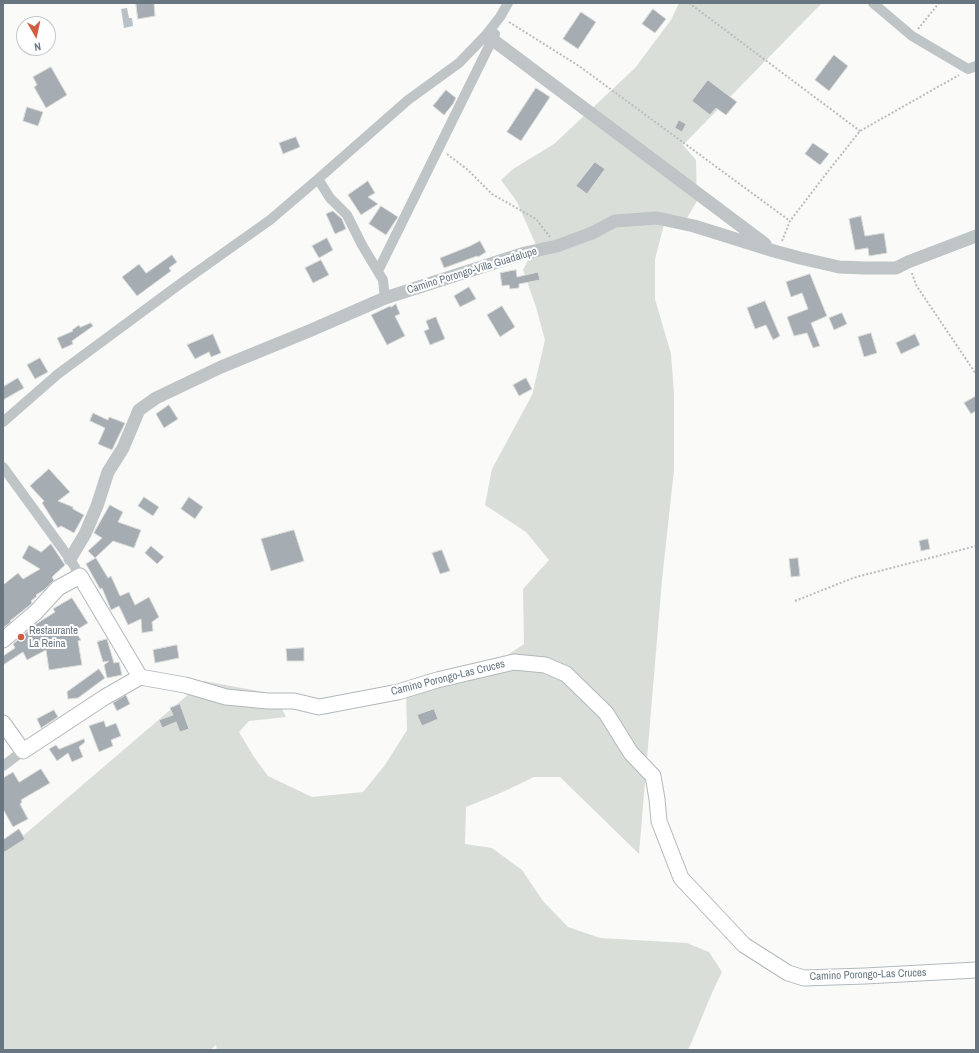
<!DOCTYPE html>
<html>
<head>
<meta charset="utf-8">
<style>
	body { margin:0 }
	#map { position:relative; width:979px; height:1053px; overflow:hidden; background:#fafaf8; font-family:"Archivo Narrow",sans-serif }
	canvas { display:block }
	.frame { position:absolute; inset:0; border:4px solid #677680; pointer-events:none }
	.north { position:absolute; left:16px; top:16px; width:40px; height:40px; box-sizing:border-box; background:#fff; border:1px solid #c2c8cc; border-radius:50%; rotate:171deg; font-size:11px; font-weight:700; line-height:16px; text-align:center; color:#677680 }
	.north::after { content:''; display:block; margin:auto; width:14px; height:18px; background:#d25d40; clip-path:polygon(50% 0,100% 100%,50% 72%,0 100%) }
</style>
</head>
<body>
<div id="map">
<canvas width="979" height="1053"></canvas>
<div class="frame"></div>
<div class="north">N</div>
</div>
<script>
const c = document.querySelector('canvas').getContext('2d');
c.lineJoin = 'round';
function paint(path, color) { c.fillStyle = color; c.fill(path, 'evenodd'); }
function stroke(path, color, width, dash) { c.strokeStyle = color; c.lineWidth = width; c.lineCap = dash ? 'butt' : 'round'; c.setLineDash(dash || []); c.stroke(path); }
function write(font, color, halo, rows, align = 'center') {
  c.font = font + ' "Archivo Narrow",sans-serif'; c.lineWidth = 4; c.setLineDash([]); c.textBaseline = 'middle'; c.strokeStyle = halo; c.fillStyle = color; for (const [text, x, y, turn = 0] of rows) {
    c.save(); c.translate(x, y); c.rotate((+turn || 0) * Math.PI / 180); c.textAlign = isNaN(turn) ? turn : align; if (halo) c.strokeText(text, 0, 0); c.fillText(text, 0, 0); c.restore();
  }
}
paint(new Path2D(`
	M679 3H822L683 145 696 160 697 201 687 218 665 221 655 259V299L671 354 674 394V470L662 580 639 854 560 777H534L505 791 466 807 465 844 492 848 522 870 543 901 568 927 600 938 687 943 709 952 722 972C709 997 700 1024 688 1050H217L216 1045 210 1050H3V853L204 681 269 693 281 707 286 717 249 721 239 732 254 757 268 776 312 797 363 792 385 765 407 730 406 693 473 678 524 644 523 589 549 560 526 532 485 505 492 469 532 395 545 340 536 307 523 270 536 245 517 202 501 180 513 169 554 144 635 68 671 20Z`), '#daded8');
paint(new Path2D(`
	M127 8 129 18H132L133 26 124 28 121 9Z`), '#b8c2c6');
const building = new Path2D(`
	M136 3H154L155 16 138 19Z
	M653 9 666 19 655 33 642 24Z
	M581 12 596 22 578 49 563 39Z
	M834 55 848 66 829 91 815 80Z
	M51 67 67 95 46 108 34 87 37 85 33 77Z
	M708 80 737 102 726 115 716 108 710 115 692 101Z
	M536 88 550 97 521 141 507 132Z
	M446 90 456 98 453 104 444 115 433 106Z
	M27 107 43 112 38 126 23 121Z
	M679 120 686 124 682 132 675 128Z
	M296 137 300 147 283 154 279 143Z
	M813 143 829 154 820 165 805 154Z
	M595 162 605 169 587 194 576 186Z
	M368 181 375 193 368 197 378 204 361 215 348 195Z
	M381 206 398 217 386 235 369 224Z
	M333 211 342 219 346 229 335 234 326 214Z
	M861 216 865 236 884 233 887 253 869 256 868 248 855 250 849 219Z
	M327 238 333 250 319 258 312 246Z
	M480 241 486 252 478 257 477 256 444 268 440 258 470 246Z
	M172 255 177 262 169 268 171 271 137 296 122 277 139 264 146 273Z
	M321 260 329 275 313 283 305 268Z
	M516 270 517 277 538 272 540 280 519 284V288L510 289 509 285 502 286 500 273Z
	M810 274 827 316 811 323 820 346 813 348 807 333 794 336 787 317 808 309 802 293 791 297 786 282Z
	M469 287 476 299 460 307 454 296Z
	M765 301 780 336 773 340 766 325 755 329 747 308Z
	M396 304 400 314 395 316 405 336 387 345 371 315 390 306 391 307Z
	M502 306 515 327 500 337 487 315Z
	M842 313 847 324 834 330 829 318Z
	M436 317 445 339 430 345 424 331 429 329 426 321Z
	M91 323 93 326 72 341 73 344 62 349 57 338 73 331 72 330 79 325 80 327Z
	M871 333 877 353 864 357 858 337Z
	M213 334 221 353 211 357 209 352 195 359 187 345Z
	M915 334 920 345 901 354 896 343Z
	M40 358 48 372 35 379 27 365Z
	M18 378 24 388 3 400V387Z
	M526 378 532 389 519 396 513 385Z
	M976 396V411L971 414 964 403Z
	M169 405 178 419 164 428 156 414Z
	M93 413 108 420 109 417 125 423 112 450 98 444 105 428 90 421Z
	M49 469 70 492 58 501 73 507V509L84 515 74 533 61 526 58 528 42 503 44 501 30 486Z
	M144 497 159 507 153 516 138 506Z
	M189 497 203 507 195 519 181 509Z
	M110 505 123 512 118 522 141 530 134 548 113 541 95 558 88 551 102 538 94 533Z
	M294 530 304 561 271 571 261 539Z
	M928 539 930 549 921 551 919 541Z
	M51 544 65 565 52 577 54 580 44 590 36 595 37 596 31 601 32 603 30 605 10 621 11 622 3 628V585L18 573 23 579 40 569 22 558 29 545 41 552Z
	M151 546 164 557 157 564 145 553Z
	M442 550 450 571 440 574 432 553Z
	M96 558 108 578 111 576 120 596 129 592 135 605 149 597 159 617 152 622 153 631 142 633 141 619 128 625 119 606 111 610 102 588 100 589 86 564Z
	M798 558 800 576 791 577 789 559Z
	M72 598 88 623 75 631 81 640 78 641 82 665 49 670 46 650 27 660 23 652 3 665V656L15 648 13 644 36 624 55 612 53 609Z
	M107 639 114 663 119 662 122 675 107 678 104 665 109 661 103 662 97 642Z
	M177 645 179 658 155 663 153 650Z
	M304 648V661H287L286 649Z
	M99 669 105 678 78 698 68 699 67 692Z
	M126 695 130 704 117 711 113 703Z
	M180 704 189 729 180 732 176 722 162 728 159 720 173 715 170 708Z
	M434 709 438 719 422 726 417 715Z
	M54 710 58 717 41 728 37 719Z
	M104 721 106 727 116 723 121 736 111 740 113 746 99 752 89 726Z
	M84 739 85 742 79 747 83 757 72 762 68 753 57 761 49 749 56 745 59 749Z
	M41 769 50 783 21 800 22 802 20 804 28 819 13 827 3 809V778L13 772 19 782Z
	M19 829 25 839 3 853V840Z`);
paint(building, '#a5adb2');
stroke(building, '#dcdcda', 1);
const secondary = new Path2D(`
	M3 640 36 612 58 588 80 576 140 677 185 685 226 697 268 701H294L319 707 398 692 437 680 514 662 545 665 566 674 606 713 631 753 653 776 657 799 659 821 681 878 744 945 788 973 804 978 865 976 976 970
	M3 723 23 751 105 697 140 677`);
stroke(secondary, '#b2b8bc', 17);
stroke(new Path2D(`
	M689 3 860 131
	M509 22 579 66 790 221
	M918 29 939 3
	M447 154 468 170 492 194 536 219 550 237
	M782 241 790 221 829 170 860 131 959 75
	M912 273 916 285 976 374
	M795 601 853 578 976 546`), '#babdc0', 2, [2, 2]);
stroke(new Path2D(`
	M873 3 912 36 968 69 976 66
	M318 179 330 198 347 215 362 245 383 280 385 298
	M378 271 495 34
	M3 422 58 374 184 281 270 220 318 179 408 100 459 63 486 35 500 17 508 3
	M3 467 70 559 80 576
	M3 766 23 751`), '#bfc4c7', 10);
stroke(new Path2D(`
	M493 40 765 244
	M70 559 85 534 97 506 108 472 123 448 139 410 156 398 221 367 309 331 385 298 525 253 557 246 592 233 615 221 657 218 694 226 774 251 800 258 839 267 865 268H896L908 262 976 236`), '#bfc4c7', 13);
stroke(secondary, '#fff', 15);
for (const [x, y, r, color] of [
	[21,637,4,"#d25d40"]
]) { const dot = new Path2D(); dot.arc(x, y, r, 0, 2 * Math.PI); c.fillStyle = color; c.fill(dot); stroke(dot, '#fff', 1.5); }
write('11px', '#677680', '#fff', [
	["Camino Porongo-Villa Guadalupe",472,271,-17],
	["Camino Porongo-Las Cruces",448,678,-14],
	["Camino Porongo-Las Cruces",868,975,-2]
]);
write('11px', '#677680', '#fff', [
	["Restaurante",29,631],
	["La Reina",29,644]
], 'left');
</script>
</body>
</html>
